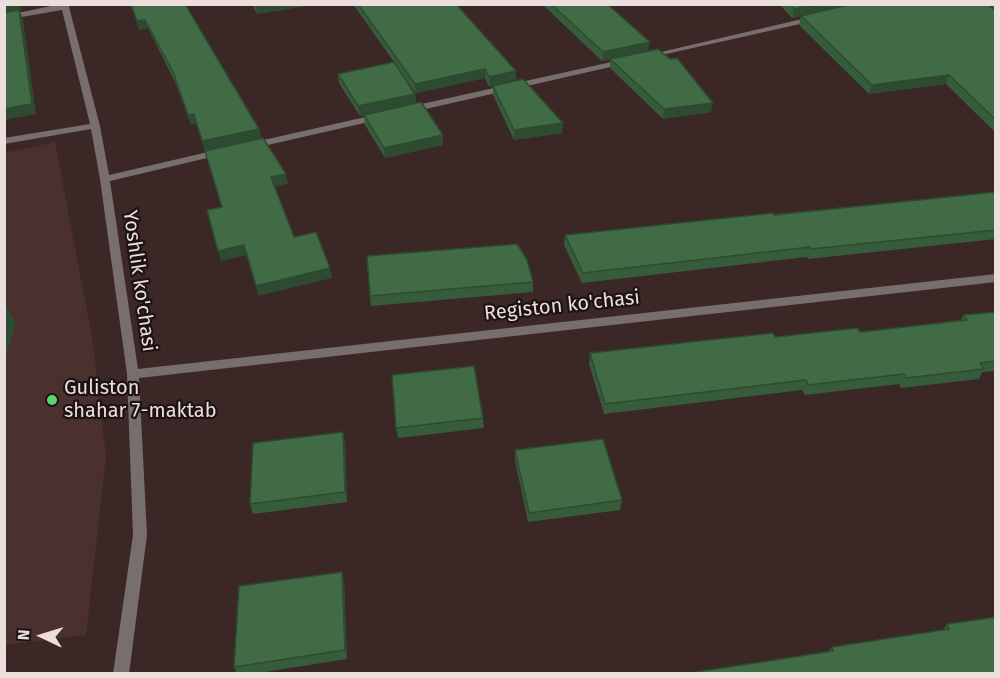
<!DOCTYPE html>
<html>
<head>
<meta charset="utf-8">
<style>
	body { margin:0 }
	#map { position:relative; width:1000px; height:678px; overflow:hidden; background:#3b2826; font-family:"Fira Sans",sans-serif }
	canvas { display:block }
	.frame { position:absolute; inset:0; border:6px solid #ebdedd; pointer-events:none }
	.north { position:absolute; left:12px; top:606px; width:60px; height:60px; -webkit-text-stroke:4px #1c1312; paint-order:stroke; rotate:274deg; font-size:16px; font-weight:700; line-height:24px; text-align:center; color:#ebdedd }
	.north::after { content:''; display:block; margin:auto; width:21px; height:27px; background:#ebdedd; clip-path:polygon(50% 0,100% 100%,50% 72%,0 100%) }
</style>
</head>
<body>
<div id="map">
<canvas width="1000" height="678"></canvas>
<div class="frame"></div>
<div class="north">N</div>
</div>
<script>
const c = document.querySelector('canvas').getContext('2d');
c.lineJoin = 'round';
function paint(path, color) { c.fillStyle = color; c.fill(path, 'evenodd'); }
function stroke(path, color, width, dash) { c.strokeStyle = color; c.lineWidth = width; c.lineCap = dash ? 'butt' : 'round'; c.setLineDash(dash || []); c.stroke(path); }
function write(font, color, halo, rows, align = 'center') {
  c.font = font + ' "Fira Sans",sans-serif'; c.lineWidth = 4.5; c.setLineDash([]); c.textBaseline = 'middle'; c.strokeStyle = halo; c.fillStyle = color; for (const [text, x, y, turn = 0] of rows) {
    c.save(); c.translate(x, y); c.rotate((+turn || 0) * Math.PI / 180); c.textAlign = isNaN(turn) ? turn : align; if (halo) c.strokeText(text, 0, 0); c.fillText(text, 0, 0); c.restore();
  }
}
paint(new Path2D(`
	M55 142 93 343 106 457 86 635 5 645 4 153Z`), '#4a312e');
paint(new Path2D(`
	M60 4H68L69 7 100 126 109 175 221 149 226 152 224 154 110 181 138 369 996 274V282L139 378 147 535 129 674H113L133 535 127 374 100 179 91 129 4 144V138L90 124 62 10 4 20V16Z
	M815 16 819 18 818 20 648 58 644 56Z
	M625 59 629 61 628 63 408 113 404 110 408 107Z
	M379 114 384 117 382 119 250 149 245 146 250 143Z`), '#786e6d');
paint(new Path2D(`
	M131 4 259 129 261 138 205 151 196 123 191 125 175 82 148 28 139 30Z
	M252 4H317L257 14Z
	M353 4H456L516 71V81L489 87 485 78 416 93 397 68 415 94 416 103 360 116 339 83 338 74 394 62Z
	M542 4H607L648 51 711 112 663 119 610 68V59L602 61Z
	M779 4H996V133L946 84 869 94 799 25 801 16 792 18Z
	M493 86 562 133 514 140 493 95Z
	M364 115 443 135V145L385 158 365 125Z
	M996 192V239L808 259 807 257 582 283 564 245 565 235Z
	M533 282V292L371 306 370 296Z
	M996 312V371L982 372 979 379 901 388 899 384 805 395 802 390 604 414 589 364 590 353 775 337 860 332 961 320 963 315Z
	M483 418 484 428 398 438 396 428Z
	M345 442 347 502 253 514 250 504Z
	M515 450 622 500 620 510 528 522 515 460Z
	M342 572 344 581 347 659 252 674H237L234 667Z
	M947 624 996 674H695L696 672 829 651 832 647 943 630Z`), '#375c3b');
paint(new Path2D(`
	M4 4H21V10H19L23 19 36 114 4 120Z
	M260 4H317L257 14 255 5Z
	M816 4H853L792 18 794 9Z
	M145 20 148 28 139 30 137 21Z
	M650 42 648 51 602 61 603 52Z
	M485 69V78L416 93 415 84Z
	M516 71V81L489 87V77Z
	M949 75 946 84 869 94 872 85Z
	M415 94 416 103 360 116 358 106Z
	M713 103 711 112 663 119 664 109Z
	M194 114 196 123 191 125 188 115Z
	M563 123 562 133 514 140V130Z
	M259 129 261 138 205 151 202 141Z
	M443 135V145L385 158 384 148Z
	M286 174 288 184 273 187 271 177Z
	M244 245 247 255 221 261 218 251Z
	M330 268 332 278 258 296 256 286Z
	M6 305 16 324 4 360V309Z
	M343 432 345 442 347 502 345 492Z
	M342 572 344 581 347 659 345 650Z`), '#2d4b30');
const building = new Path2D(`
	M131 4H185L259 129 202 141 194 114 188 115 173 72 145 20 137 21Z
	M358 4H456L516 71 489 77 485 69 415 84Z
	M551 4H607L650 42 603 52Z
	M790 4H816L794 9Z
	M852 4H986L996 10V120L949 75 872 85 801 16Z
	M19 10 32 104 4 109V13Z
	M658 49 670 59 677 58 713 103 664 109 610 59Z
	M394 62 415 94 358 106 338 74Z
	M523 79 563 123 514 130 493 86Z
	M421 102 443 135 384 148 364 115Z
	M263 138 286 174 271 177 294 237 316 232 330 268 256 286 244 245 218 251 207 210 222 207 205 151Z
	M996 192V230L811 249 810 247 583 273 565 235 773 213 774 215Z
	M517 244 527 260 533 282 370 296 367 256Z
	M996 312V361L980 363 984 369 906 378 904 374 808 385 806 380 605 404 590 353 773 333 775 337 858 328 860 332 967 320 963 315Z
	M474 366 483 418 396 428 392 375Z
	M343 432 345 492 250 504 253 443Z
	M603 439 622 500 529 513 515 450Z
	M342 572 345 650 234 667 239 586Z
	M996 617V674H696V672L833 651 832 647 949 629 947 624Z`);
paint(building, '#406b45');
stroke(building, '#2d4b30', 1.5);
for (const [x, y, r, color] of [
	[52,400,6,"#59d56f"]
]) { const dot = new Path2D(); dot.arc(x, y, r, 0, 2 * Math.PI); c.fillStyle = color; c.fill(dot); stroke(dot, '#1c1312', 2); }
write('20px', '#ebdedd', '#1c1312', [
	["Yoshlik ko'chasi",139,281,82],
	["Registon ko'chasi",562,306,-6]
]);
write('20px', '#ebdedd', '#1c1312', [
	["Guliston",64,388],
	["shahar 7-maktab",64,411]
], 'left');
</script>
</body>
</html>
